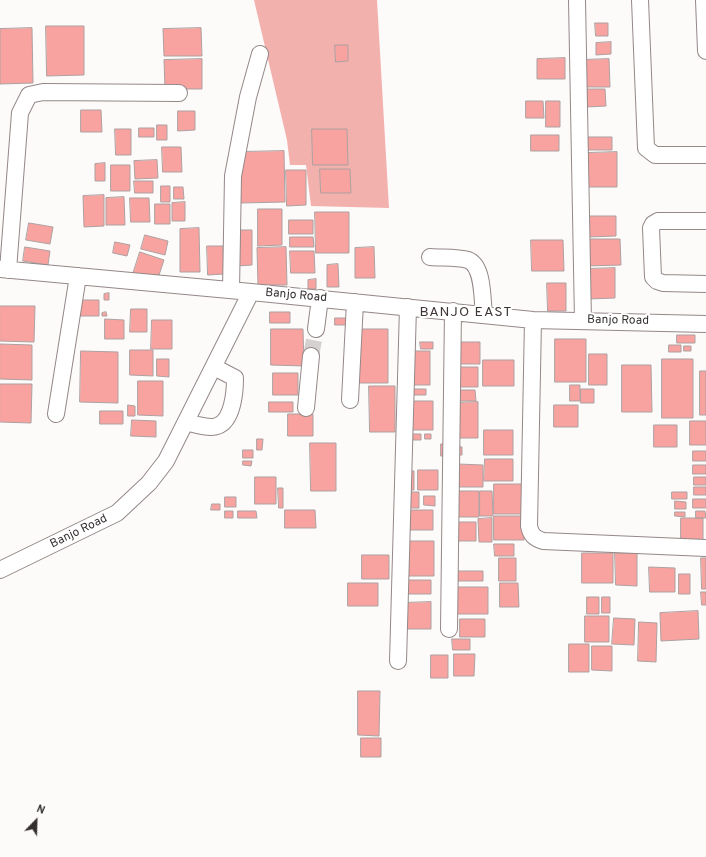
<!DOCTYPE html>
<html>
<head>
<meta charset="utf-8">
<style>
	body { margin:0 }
	#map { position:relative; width:706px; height:857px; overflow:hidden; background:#fdfafa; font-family:Overpass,sans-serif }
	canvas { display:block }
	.north { position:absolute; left:16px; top:801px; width:40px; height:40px; -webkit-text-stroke:3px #fff; paint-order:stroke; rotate:23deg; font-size:11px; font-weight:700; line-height:16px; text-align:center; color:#342f2f }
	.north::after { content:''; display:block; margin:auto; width:14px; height:18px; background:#342f2f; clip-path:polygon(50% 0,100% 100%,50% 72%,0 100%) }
</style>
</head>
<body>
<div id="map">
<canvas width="706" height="857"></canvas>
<div class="north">N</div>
</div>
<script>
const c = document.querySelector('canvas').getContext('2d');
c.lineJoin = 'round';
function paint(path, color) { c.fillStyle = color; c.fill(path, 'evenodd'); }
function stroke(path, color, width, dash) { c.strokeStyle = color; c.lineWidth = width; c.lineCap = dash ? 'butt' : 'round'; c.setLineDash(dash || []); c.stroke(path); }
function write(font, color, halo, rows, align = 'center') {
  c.font = font + ' Overpass,sans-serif'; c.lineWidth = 4; c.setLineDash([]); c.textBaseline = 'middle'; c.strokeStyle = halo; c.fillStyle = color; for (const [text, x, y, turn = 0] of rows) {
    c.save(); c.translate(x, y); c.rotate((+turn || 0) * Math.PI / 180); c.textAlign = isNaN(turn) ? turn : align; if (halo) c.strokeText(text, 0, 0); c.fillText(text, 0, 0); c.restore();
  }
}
paint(new Path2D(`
	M254 0H377L389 208 311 206 306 165H290L287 140Z`), '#f3b1ae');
const building = new Path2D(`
	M595 23H608V36H596Z
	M46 26H84V75L47 76Z
	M32 28 33 83 0 84V29Z
	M201 28 202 56H164L163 29Z
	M611 42V54L596 55V43Z
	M335 45H348V61L336 62Z
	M565 58V79H537V59Z
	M202 59V89H165L164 60Z
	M609 59 610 87H583L582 60Z
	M586 89H605L606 106 586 107Z
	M526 101H543L544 118H526Z
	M546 101H560V127H546Z
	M81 110H101L102 132H81Z
	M178 111H195V130L178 131Z
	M157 125H167V140H157Z
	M139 128H154V137H139Z
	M115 129H131V155H116Z
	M312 129H347L348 165H313Z
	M531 135H559V151H531Z
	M586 137H612V150H586Z
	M162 147H181L182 172H163Z
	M284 151 285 202 240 203 239 152Z
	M617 152V187H587L586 153Z
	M157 160 158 178 135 179 134 161Z
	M105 163V181H95V164Z
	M111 165H130V191H111Z
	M320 169H350L351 193H321Z
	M286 170H306V205L287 206Z
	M134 181H153V193H135Z
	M161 186H170V202H161Z
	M174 187H183L184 199H174Z
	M104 195V226L84 227 83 196Z
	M124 197 125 225H106V198Z
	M130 198H149L150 222H131Z
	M185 202V221H172V203Z
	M155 204H170V224H155Z
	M258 209H282V245L258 246Z
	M315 212H349V253H316Z
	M587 216H616V236L587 237Z
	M289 220H313V234H289Z
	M29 223 53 227 50 244 26 240Z
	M199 228 200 272H180V229Z
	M237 230H252V265L237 266Z
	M145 235 168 241 165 255 141 249Z
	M290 237H313L314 247H290Z
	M586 239H620L621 265 587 266Z
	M531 240H563L564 271H532Z
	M115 242 130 245 127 256 113 253Z
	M207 246H223L224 274 208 275Z
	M25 247 50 251 48 265 23 261Z
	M286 247 287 285H258L257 248Z
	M374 247 375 278H355V248Z
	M290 251H314L315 273H291Z
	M140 252 164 260 159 275 133 274Z
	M338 264 339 287H327V265Z
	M615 268V298L588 299 587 269Z
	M316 279V289H308V280Z
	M547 283H566V311H548Z
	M109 293V300H104V294Z
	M76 300H99V316H77Z
	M0 306H35L34 342 0 341Z
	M131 309H147V332H130Z
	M106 312 107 316H102V313Z
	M270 312H290V323H270Z
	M335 318H347V325H335Z
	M105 319 124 320V339H105Z
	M152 320H172V349H151Z
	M271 329H303L304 366 271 365Z
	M356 329H388V383H357Z
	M677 335H695V343H677Z
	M555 339H586V382H555Z
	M420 342H433V349H421Z
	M457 342H480V364H457Z
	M0 344 32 345V380L0 379Z
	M669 345H681V352H669Z
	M684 346H691V351H684Z
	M130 350H153V376L130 375Z
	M81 351 118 352V403L80 402Z
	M408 351H430V385H408Z
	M589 354H607V385H589Z
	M157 359H169V377L157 376Z
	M662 359H693V418H662Z
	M483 360H514V386H483Z
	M622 365H651L652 412H622Z
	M455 367H478V387H456Z
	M700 371H706V415H700Z
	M273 373H298V395H273Z
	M138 381H163V416L138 415Z
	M0 384H32L31 423 0 422Z
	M570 385H580V401H570Z
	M369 386H395V432H370Z
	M407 389H426V395H407Z
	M581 389H594V403H581Z
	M457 390H475L476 401H457Z
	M412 401H433V430H412Z
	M269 402H293V412H269Z
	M478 402V438H455V403Z
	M128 405 135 406V416H128Z
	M554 405H578V427H554Z
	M100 411H123V424H100Z
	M288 414H313V436H288Z
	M132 420 156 421V437L131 436Z
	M690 421H706V445H690Z
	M654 425H677V447H654Z
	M484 430H513V455H484Z
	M413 434H421V440H413Z
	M425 434H431V439H425Z
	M257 439H263L262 450H257Z
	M310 443H336V491H311Z
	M441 444H450V456H441Z
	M458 446 462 447V455H458Z
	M243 450H253V458H243Z
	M693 451H706V461H693Z
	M485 459H513V481H484Z
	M243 461H252L251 466 243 465Z
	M458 464 483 465V487H459Z
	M693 465H706V474H693Z
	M418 470H438V490H418Z
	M405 471H414V490H405Z
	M255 477H276V504H255Z
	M694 477H706V485H694Z
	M494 484H525V514H494Z
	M694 487H706V495H694Z
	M278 488H283V508H279Z
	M455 491H479V517H456Z
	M480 491H492L493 516H480Z
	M404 492H419V508H404Z
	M672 492H687V499H672Z
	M424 496H435V506L424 505Z
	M225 497H236V507H225Z
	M693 499H706V508H693Z
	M675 501 686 502V509H675Z
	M212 504H220V510H211Z
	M285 510H315L316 528H285Z
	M403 510H433V530H403Z
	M225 511H233V518H225Z
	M238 511H256L257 518H238Z
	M696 511H705L706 518H696Z
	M675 512H685V517L675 516Z
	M494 516H524V540H494Z
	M492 518V542H479L478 519Z
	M681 518H703V546H681Z
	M458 522H476V541H458Z
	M403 541H434V576H403Z
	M494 544H514V556H495Z
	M582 553H613V583H582Z
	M615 553H637V586L616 585Z
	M362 555H389V579H362Z
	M499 558H516V581H499Z
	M701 558H706V589H702Z
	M649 567 675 568V592H650Z
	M454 571H483V581H454Z
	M679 574H690V594H679Z
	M402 580H431V594H402Z
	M348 583H378V606H348Z
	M500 583H518L519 607H500Z
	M458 587H488V614H458Z
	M701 592H706V605H702Z
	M587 597H599V614H587Z
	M602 597H610V613H602Z
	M431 602V629H402V603Z
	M698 611 699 639 661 641 660 613Z
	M585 616H609V642H585Z
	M614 618 635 619 634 645 612 644Z
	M460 619H485V637H460Z
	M639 622 657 623 656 662 638 661Z
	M452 639H470V650H453Z
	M569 644H589V672H569Z
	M592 646H612V671L592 670Z
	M454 654H475L474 676H454Z
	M431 655H448V678H431Z
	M358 691H380L379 736 358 735Z
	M361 738H381V757H361Z`);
paint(building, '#f9a3a0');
stroke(building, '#ada1a0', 1);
stroke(new Path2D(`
	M311 356 316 329`), '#d5d1d1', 16, [16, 8]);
const minor = new Path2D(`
	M577 0 583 321
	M640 0 646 148 655 155H706
	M704 0 706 51
	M706 221H658L653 224 651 228 653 277 657 281 663 283 706 284
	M430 257C442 258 457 257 468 260 484 266 482 300 484 315
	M0 269 251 292
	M8 270 20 113 29 95 43 92 179 93
	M231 290 233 176 248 97 260 54
	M533 320 529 526C531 535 534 538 543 541L706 548
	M316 329 320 298
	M350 400 355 302
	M306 408 311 356
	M56 414 78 276
	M186 422C194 424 210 429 217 426 233 421 235 391 235 378L214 367
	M0 570 117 513 149 483 166 461 251 292 533 320 706 324
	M449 629 453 311
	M398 661 408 307`);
stroke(minor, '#948888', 18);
stroke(minor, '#fff', 16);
write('12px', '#342f2f', '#fff', [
	["Banjo Road",296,296,5],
	["Banjo Road",618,321,1],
	["Banjo Road",79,532,-26]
]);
c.letterSpacing = '1px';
write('14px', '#403535', '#fff', [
	["BANJO EAST",466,313]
]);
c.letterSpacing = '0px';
</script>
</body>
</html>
